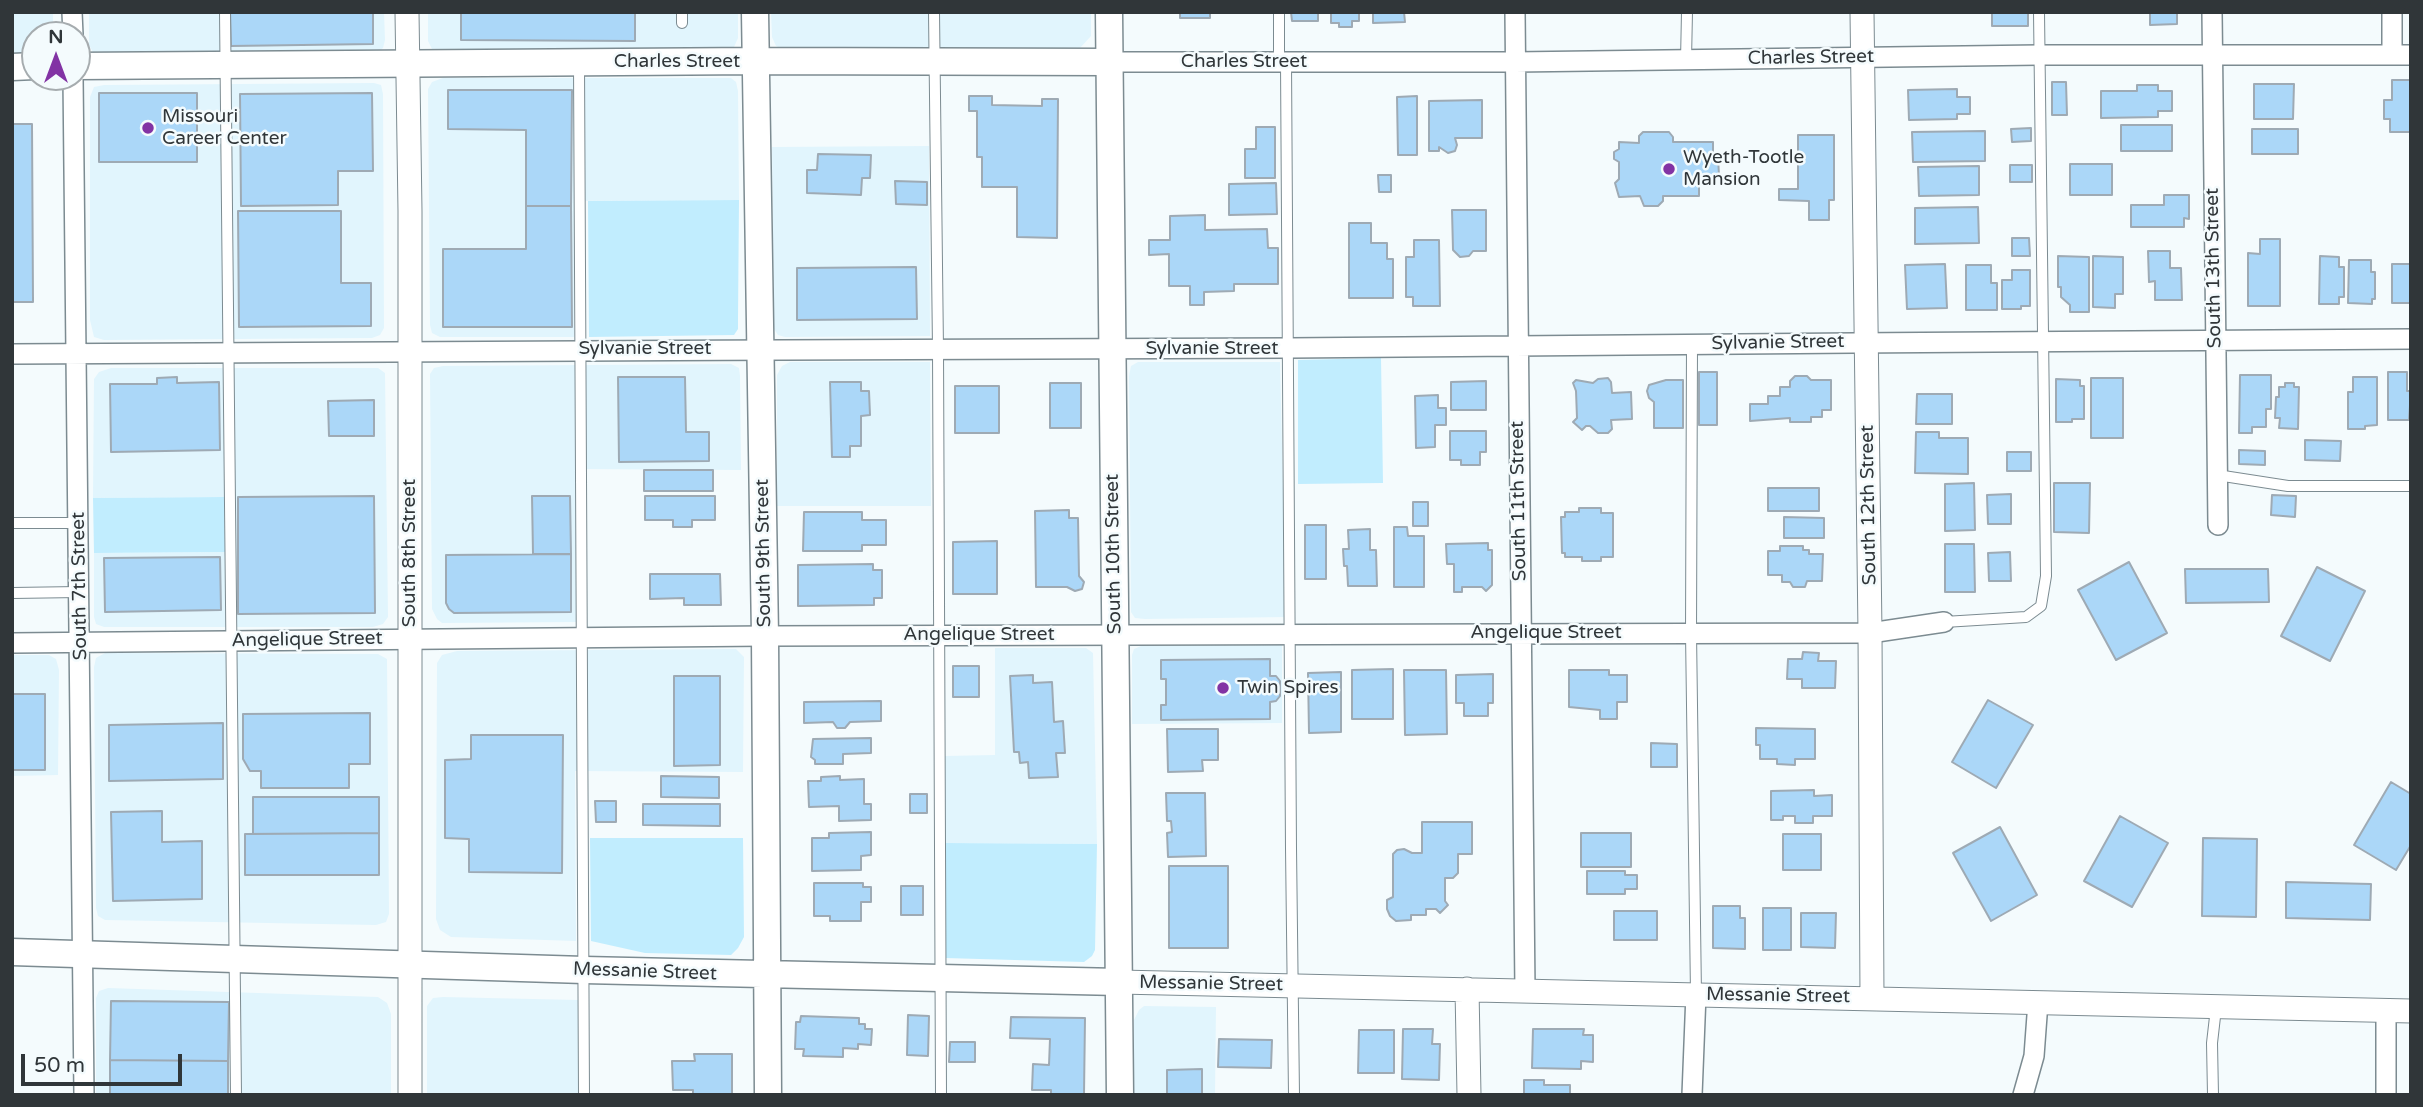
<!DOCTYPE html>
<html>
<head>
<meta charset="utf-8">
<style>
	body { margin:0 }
	#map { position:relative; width:2423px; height:1107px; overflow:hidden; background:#f4fbfd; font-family:"Varela Round",sans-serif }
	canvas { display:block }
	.frame { position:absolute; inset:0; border:14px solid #303639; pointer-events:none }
	.north { position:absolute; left:21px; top:21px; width:70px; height:70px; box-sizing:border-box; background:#f4fbfd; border:2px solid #a6acaf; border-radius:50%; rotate:0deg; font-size:19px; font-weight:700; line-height:28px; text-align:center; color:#303639 }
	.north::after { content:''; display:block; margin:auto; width:24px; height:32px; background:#8233a4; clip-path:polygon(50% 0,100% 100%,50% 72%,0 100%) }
	.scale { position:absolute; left:21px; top:1054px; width:161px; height:32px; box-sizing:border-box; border:4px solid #303639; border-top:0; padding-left:9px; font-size:21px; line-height:24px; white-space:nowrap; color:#303639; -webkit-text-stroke:5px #f4fbfd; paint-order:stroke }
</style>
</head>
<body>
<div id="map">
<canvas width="2423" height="1107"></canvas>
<div class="frame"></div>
<div class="north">N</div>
<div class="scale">50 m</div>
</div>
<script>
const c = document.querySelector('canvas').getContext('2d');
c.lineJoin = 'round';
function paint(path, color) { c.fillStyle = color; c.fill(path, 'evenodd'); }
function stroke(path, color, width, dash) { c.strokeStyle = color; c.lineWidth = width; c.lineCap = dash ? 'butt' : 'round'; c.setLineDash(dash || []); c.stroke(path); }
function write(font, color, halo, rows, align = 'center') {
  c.font = font + ' "Varela Round",sans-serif'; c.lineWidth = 5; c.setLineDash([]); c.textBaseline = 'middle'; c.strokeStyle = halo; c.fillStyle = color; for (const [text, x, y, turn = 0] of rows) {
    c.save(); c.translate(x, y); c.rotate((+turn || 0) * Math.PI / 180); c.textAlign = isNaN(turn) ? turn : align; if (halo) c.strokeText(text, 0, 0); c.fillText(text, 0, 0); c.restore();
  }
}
paint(new Path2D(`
	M12 12H53V35H35V57H12Z
	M89 12H384L385 40 383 48 378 52 101 56 93 52 89 45Z
	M428 12H738V38L734 47 725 52 442 53 432 49 428 41Z
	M771 12H1091V36L1080 48 784 50 776 46 772 37Z
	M443 78H731L736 82 738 91 739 200 574 201V337H440L432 333 430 325 428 89 432 82Z
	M374 83 381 85 383 94 384 328 380 335 372 338 104 340 94 337 90 320V97L94 87 104 85Z
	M929 146 930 336 785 337 778 335 774 329 772 147Z
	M790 362H930L931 506H777V375L782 366Z
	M1138 362H1280L1286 617 1145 619 1135 618 1131 612 1129 376 1131 366Z
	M731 364 739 368 740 376 741 470 576 469 577 622 442 623 437 619 432 609 430 374 434 368 443 366Z
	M111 368H378L385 373 388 617 383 624 373 627H104L96 624 94 617V553L225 552 224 497 93 498 94 379 99 372Z
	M1282 645V723L1132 724V655L1134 649 1141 646Z
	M995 648H1086L1093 653 1097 844 945 843V756L995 755Z
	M736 649 744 657 743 772 575 771 576 941 451 937 440 930 436 919 437 663 442 655 457 651Z
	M105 653 378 654 387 659 389 914 386 922 376 925 105 920 98 916 96 908 94 667 96 658Z
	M12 655H49L56 659 59 670 58 775 12 776Z
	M108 988 378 997 387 1003 391 1014V1095H96V998L99 991Z
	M443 997 578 1000V1095H427V1006L433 998Z
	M1144 1006 1216 1007 1215 1095H1134V1020L1139 1010Z`), '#e1f5fd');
paint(new Path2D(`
	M739 200 738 319V329L734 335 589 337 588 201Z
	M1381 358 1383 483 1298 484V360Z
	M224 497 225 552 94 553 93 498Z
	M590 838H743L744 937 738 948 731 955 645 953 591 941Z
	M945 843 1097 844 1095 950 1092 956 1084 962 945 958Z`), '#c1edfe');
const building = new Path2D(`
	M230 12H373V44L231 46Z
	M461 12H635V41L461 40Z
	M1180 12H1210V18H1180Z
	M1291 12H1318V21H1292Z
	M1331 12H1359V21H1352V27H1339V23H1331Z
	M1373 12H1404L1405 22 1373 23Z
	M1984 12H2028V26H1992V12Z
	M2150 12H2177V24L2150 25Z
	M2392 80H2411V132H2390V119H2384V100H2392Z
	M2052 82H2066L2067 115H2052Z
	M2254 84H2294L2293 119H2254Z
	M2137 85H2158V91H2172V111H2158V117L2101 118V91H2137Z
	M1957 89V97H1970V114H1957V119L1909 120 1908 90Z
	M448 90H572L571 206H526V130L448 129Z
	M99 93H197V162H99Z
	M372 93 373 171H338V205L241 206 240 94Z
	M969 96H992V105L1042 106V99H1058L1057 238 1017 237V187H982V157H977V111H969Z
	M1417 96V155H1398L1397 97Z
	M1482 100V138H1455L1457 145 1455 151 1448 153 1439 147V151H1429V101Z
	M12 124H32L33 302H12Z
	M2121 125H2172V151H2121Z
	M1256 127H1275V178H1245V149H1256Z
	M2031 128V141L2012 142 2011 129Z
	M2252 129H2298V154H2252Z
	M1985 131V161L1913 162 1912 132Z
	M1643 132H1669L1673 137V142H1713V157L1718 156 1719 176H1699V196H1663V201L1658 206H1644L1640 196 1619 197 1615 183 1619 179V162L1614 159V152L1619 149V142L1639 143V136Z
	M1798 135H1834V200H1829V220H1809V201L1779 200V189H1798Z
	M818 154 871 155 870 178H862L861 195 807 193V170H817Z
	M2070 164H2112V195H2070Z
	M2010 165H2032V182H2010Z
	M1979 166V195L1919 196 1918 167Z
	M1378 175H1391V192H1379Z
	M895 181 927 182V205L896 204Z
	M1276 183 1277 214 1229 215V184Z
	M2164 195H2189V219L2184 218V227H2131V205H2164Z
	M526 206H571L572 327H443V249H526Z
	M1978 207 1979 243 1915 244V208Z
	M1452 210H1486V251H1473L1469 256 1460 257 1453 250Z
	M238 211H341V283H371V326L239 327Z
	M1205 215V230L1267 229 1268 248H1278V284H1234V291L1204 292V305H1190V286H1169V254L1149 255V240H1170V216Z
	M1349 223H1371V243H1387V259H1393V298H1349Z
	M2012 238H2029L2030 256H2012Z
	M2260 239H2280V306H2248V253L2260 254Z
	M1414 240H1439L1440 306H1413V297H1406V257H1414Z
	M2148 251H2170V268H2181L2182 300H2155V281L2149 282Z
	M2058 256 2089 257V312H2070V305L2061 297V287H2058Z
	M2093 256 2123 257V294H2115V308L2093 307Z
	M2320 256 2339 257V267H2344V297H2339V304H2319Z
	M2349 260H2371V272H2375V299H2372V304L2348 303Z
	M1945 264 1947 308 1907 309 1905 265Z
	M2392 264H2411V303H2392Z
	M1966 265H1991V283H1997V310H1966Z
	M916 267 917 319 797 320V268Z
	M2012 270H2030V306H2021V309H2002V280H2012Z
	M1699 372H1717V425H1699Z
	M2388 372H2407V391H2411L2409 420H2388Z
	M2240 375H2271V409H2266V427H2252V433H2239Z
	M1795 376H1807L1811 380H1831V410H1822V417H1811V422H1790V418L1750 421V404H1768V396H1780V387H1790V381Z
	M177 377V383L219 382 220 450 111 452 110 384H157V378Z
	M618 377H685L686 432H709V461L619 462Z
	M2353 377H2377V425L2365 426V429H2348V392H2353Z
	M1608 378 1611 382 1612 393 1631 392 1632 419 1611 420 1612 429 1608 433H1598L1590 426H1586L1582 430 1573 422 1577 418 1576 391 1573 383 1576 380 1593 383 1598 379Z
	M2091 378H2123V438H2091Z
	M2056 379 2080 380V386H2084V419H2072V422H2056Z
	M1666 380H1683V428H1654V402L1649 398 1647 391 1649 385Z
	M1486 381V410H1451V382Z
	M830 382H861V391H869L870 415 861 416V446H850V457H832Z
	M1050 383H1081V428H1050Z
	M2285 383H2294V387H2299L2298 429 2279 428 2280 418H2275L2276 397H2279V387H2285Z
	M955 386H999V433H955Z
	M1917 394H1952V424H1916Z
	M1438 395V408H1446V425H1435V447L1416 448 1415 396Z
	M374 400V436H329L328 401Z
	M1450 431H1486V452H1480V465H1461V460H1450Z
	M1916 432H1939V438H1968V474L1915 473Z
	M2305 440 2341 441 2340 461 2305 460Z
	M2239 450 2265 451V465L2239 464Z
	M2007 452H2031V471H2007Z
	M644 470H713V491H644Z
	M1974 483 1975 530 1945 531V484Z
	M2054 483H2090L2089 533 2054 532Z
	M1768 488H1819V511H1768Z
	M2011 494V524H1988L1987 495Z
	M2272 495 2296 496 2295 517 2271 515Z
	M374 496 375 613 238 614V497Z
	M532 496H570L571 554H533Z
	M645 496H715V520H692V527H673V520H645Z
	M1413 502H1428V526H1413Z
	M1579 508H1601V513H1613V557H1601V561H1582V557H1565V553H1562L1561 517H1565V512H1579Z
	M1069 510V518H1078L1079 576 1084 582 1082 589 1075 591 1067 587H1036L1035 511Z
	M804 512H862V520H886V545H862V551H803Z
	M1784 517 1824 518V538H1784Z
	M1305 525H1326V579H1305Z
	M1394 527H1407L1408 536H1424V587H1394Z
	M1370 529V550H1376L1377 586H1348L1347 566H1344L1343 549H1349L1348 530Z
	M997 541V594H953V542Z
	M1488 543V550H1492V585L1486 591 1482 587H1462V592H1454V564H1447L1446 544Z
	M1945 544H1974L1975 592H1945Z
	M1780 546H1803V550H1809V554H1823L1822 581H1807L1805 587H1793L1790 582H1782V575H1768V551H1780Z
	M2010 552 2011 581H1989L1988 553Z
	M571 554V612L454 613 449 609 446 603V555Z
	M220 557 221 610 105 612 104 558Z
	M2129 562 2167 633 2116 660 2078 590Z
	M873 564V570H882V598H874V605L798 606V565Z
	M2317 567 2365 591 2330 661 2281 636Z
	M2185 569H2268L2269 602 2186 603Z
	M650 574H720L721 605H684V598L650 599Z
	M1803 652 1819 653 1818 661H1836L1835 688H1802V679H1787L1788 659H1802Z
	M1270 659V676H1276L1280 681V696L1276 701 1270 702V719L1161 720V705H1166V679H1161V660Z
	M953 666H979V697H953Z
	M1393 669V719H1352V670Z
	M1404 670H1446L1447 734 1405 735Z
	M1569 670H1609V675H1627V702H1617V719H1600V710L1569 707Z
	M1341 672V732L1309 733 1308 673Z
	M1493 674V703H1488V716H1464V703H1456V675Z
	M1033 675V683L1052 682 1054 722 1063 721 1065 753H1056L1058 777 1029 778 1028 762 1020 763 1019 752H1014L1010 676Z
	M674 676H720V765L674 766Z
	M12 694H45V770H12Z
	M1988 700 2033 725 1996 788 1952 762Z
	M881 701V721L850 722 845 728H837L833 722 804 723V702Z
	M370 713V764H349V788H261V771H250L243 759V714Z
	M223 723V779L109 781V725Z
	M1756 728 1815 729V759H1795V765L1777 764V759H1760V745H1756Z
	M1167 729H1218V760H1202L1203 771 1168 772Z
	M471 735H563L562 873 469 872V839L445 838V760L471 759Z
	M871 738V753L843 754V764H815V760L811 757 813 739Z
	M1651 743 1677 744V767H1651Z
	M661 776 719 777V798L661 797Z
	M840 776V780L864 779V804H871V820L839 821V806L809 807 808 781H821V777Z
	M2391 782 2411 794V845L2396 870 2354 845Z
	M1814 790V796L1832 795V816H1813V823H1795V816H1783V820H1771V791Z
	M1166 793H1205L1206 856 1168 857 1167 833 1172 832 1171 821H1167Z
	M910 794H927V813H910Z
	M253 797H379V833L253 834Z
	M595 801H616V822H596Z
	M643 804H720V826L643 825Z
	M162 811V842L202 841V899L113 901 111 812Z
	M2120 816 2168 843 2132 907 2084 881Z
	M1422 822H1472V854H1458V873L1453 878H1445V901L1448 905 1440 913 1436 909H1426V915H1411V920L1396 921 1390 916 1387 909V900L1393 897V854L1397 850 1404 849 1412 853H1422Z
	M2000 827 2037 895 1991 921 1953 853Z
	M871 832V855L861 856V870L812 871V838H829V833Z
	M379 833V875H245V834Z
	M1581 833H1631V867H1581Z
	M1783 834H1821V870H1783Z
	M2203 838 2257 839 2256 917 2202 916Z
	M1169 866H1228V948H1169Z
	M1587 871H1625V875H1637V889H1625V894H1587Z
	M2286 882 2371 884 2370 920 2286 918Z
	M814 883H863V887H871V902H861V921H830V916H814Z
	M901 886H923V915H901Z
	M1713 906H1740V918H1745V949L1713 948Z
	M1763 908H1791V950H1763Z
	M1614 911H1657V940H1614Z
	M1801 913H1836L1835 948 1801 947Z
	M111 1001 229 1002 228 1061 110 1060Z
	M908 1015 929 1016 928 1056 907 1055Z
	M801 1016 859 1018V1024H865V1029H872L871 1045 858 1044V1049L843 1048V1057L803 1056 804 1049H795L796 1022H800Z
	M1011 1017 1085 1018 1084 1094 1051 1095V1090H1032L1033 1064 1049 1065 1050 1039 1010 1038Z
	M1403 1029H1433L1432 1044H1440L1439 1080 1402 1079Z
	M1533 1029H1584L1583 1035H1593V1062L1581 1061V1069L1532 1068Z
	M1359 1030H1394V1073H1358Z
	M1219 1039 1272 1040 1271 1068 1218 1067Z
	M950 1042H975V1062H949Z
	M694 1054H732V1095H693V1090H673L672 1061H695Z
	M110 1060 228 1061V1095H110Z
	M1202 1069V1095H1167V1070Z
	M1524 1080H1544V1085H1570V1095H1524Z`);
paint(building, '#abd7f8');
stroke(building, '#9eaab4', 2);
const service = new Path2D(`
	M225 12 236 1095
	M682 12V23
	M934 12 938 349 941 1095
	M1279 12V62
	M1686 60 1687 12
	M1286 62 1291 848 1294 1095
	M579 63 584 1095
	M1692 344 1691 633 1696 994
	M2217 475 2288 486H2411
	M12 523H78
	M12 593 79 592
	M1944 622 2026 617 2041 606 2046 576 2039 12
	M2213 1095 2212 1043 2216 1008`);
const minor = new Path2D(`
	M72 12 73 35
	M1515 12 1525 991
	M2212 12 2218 525
	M2392 12V55
	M1109 62H1515L2039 55H2411
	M73 77 84 1095
	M12 354C438 348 864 352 1290 348 1664 346 2037 340 2411 339
	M12 643 765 636 1870 633 1944 622
	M2386 1011V1095
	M1692 1095 1696 994
	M2023 1095 2034 1056 2038 1002`);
const tertiary = new Path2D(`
	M407 12 410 211V1095
	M1862 12 1870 633 1872 998
	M1119 982 2411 1011
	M1467 989 1469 1095`);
const secondary = new Path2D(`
	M755 12 765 636 768 1095
	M1109 12 1120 1095
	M77 66 756 61 1109 62
	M12 67 35 66
	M12 952 584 970 1119 982`);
stroke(service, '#7c8b91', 12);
stroke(minor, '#7c8b91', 22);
stroke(tertiary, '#7c8b91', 25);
stroke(secondary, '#7c8b91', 29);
stroke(service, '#fff', 10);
stroke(minor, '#fff', 19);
stroke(tertiary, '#fff', 23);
stroke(secondary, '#fff', 26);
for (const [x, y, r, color] of [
	[148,128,7,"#8233a4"],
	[1669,169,7,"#8233a4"],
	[1223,688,7,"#8233a4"]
]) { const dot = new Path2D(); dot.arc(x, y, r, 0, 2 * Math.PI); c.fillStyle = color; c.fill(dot); stroke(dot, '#f4fbfd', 2.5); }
write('19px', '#303639', '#f4fbfd', [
	["Charles Street",1811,58,-1],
	["Charles Street",677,62],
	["Charles Street",1244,62],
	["South 13th Street",2214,268,-91],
	["Sylvanie Street",1778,343,-1],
	["Sylvanie Street",645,349],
	["Sylvanie Street",1212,349],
	["South 11th Street",1519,501,-91],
	["South 12th Street",1869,505,-91],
	["South 8th Street",410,553,-90],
	["South 9th Street",764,553,-91],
	["South 10th Street",1114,554,-91],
	["South 7th Street",80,586,-91],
	["Angelique Street",1546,633],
	["Angelique Street",979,635],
	["Angelique Street",307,640,-1],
	["Messanie Street",645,972,2],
	["Messanie Street",1211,984,1],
	["Messanie Street",1778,996,1]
]);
write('19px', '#303639', '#f4fbfd', [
	["Missouri",162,117],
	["Career Center",162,139],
	["Wyeth-Tootle",1683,158],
	["Mansion",1683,180],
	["Twin Spires",1237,688]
], 'left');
</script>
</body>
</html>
